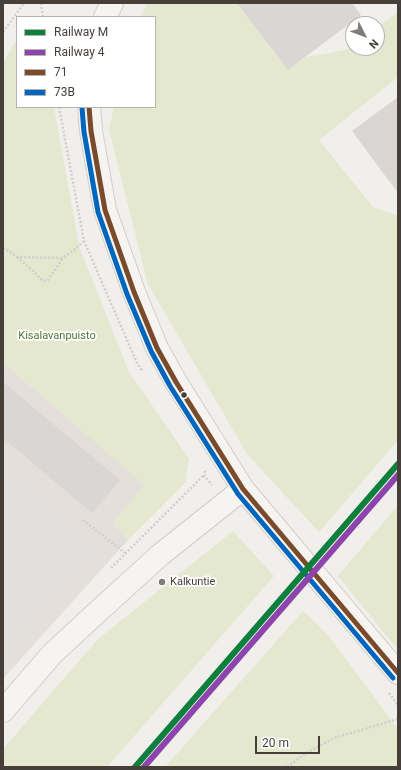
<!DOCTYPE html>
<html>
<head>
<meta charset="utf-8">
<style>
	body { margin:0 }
	#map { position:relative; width:401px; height:770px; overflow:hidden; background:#f1efec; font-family:Roboto,sans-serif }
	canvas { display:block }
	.frame { position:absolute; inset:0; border:4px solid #463e39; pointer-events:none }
	.legend { position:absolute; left:16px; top:16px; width:140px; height:92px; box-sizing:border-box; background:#fff; border:1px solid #b5b2b0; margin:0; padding:5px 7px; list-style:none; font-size:12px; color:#463e39 }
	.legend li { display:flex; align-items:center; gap:8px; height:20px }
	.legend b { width:20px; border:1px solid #b5b2b0 }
	.north { position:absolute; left:345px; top:16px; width:40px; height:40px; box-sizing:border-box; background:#fff; border:1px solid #b5b2b0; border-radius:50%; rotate:132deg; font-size:11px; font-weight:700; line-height:16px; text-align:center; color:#463e39 }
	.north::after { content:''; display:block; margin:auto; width:14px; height:18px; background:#827c78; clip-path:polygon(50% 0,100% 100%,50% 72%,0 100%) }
	.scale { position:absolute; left:255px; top:736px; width:65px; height:18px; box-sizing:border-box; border:2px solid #463e39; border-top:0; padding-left:5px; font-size:12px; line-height:14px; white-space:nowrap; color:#463e39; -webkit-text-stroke:3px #fff; paint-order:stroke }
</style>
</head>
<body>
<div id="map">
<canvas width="401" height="770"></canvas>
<div class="frame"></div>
<ul class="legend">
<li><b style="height:5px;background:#0e7f3c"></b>Railway M</li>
<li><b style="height:5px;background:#8e44ad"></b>Railway 4</li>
<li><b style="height:5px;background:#7a4b2a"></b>71</li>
<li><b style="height:5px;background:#0065bd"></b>73B</li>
</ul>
<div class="north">N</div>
<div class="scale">20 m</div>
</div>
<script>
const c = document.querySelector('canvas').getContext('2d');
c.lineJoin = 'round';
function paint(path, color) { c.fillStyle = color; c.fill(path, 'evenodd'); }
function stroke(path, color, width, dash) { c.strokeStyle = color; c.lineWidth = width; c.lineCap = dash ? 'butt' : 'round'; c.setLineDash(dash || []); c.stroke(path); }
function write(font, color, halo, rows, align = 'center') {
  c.font = font + ' Roboto,sans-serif'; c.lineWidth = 3.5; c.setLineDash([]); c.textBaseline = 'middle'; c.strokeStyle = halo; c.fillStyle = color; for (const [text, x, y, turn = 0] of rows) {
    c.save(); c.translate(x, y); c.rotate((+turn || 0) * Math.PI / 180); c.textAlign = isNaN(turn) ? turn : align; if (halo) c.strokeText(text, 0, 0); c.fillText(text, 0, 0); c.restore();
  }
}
paint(new Path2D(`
	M3 362 145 485 113 523 128 540 3 679Z`), '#e4dfdb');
paint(new Path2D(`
	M147 3H238L288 70 306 57 346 50 353 45V48H377V27L398 12V77L319 140 373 207 398 216V440L319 532 247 454 148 284 109 130 114 107H155V17H140Z
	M17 40V107H54L79 246 129 372 189 459 185 483 128 540 113 523 144 485 3 362V62Z
	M398 505V650L338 576Z
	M233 531 274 576 107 767H3V749L98 639Z
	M303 611 328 635 398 729V767H165Z`), '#e3e8cf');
paint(new Path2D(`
	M8 472 96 544 3 658V478Z`), '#e2e0dd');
paint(new Path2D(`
	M237 3H352L361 15 288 70Z
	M398 97V193L352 131Z
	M3 382 120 480 92 513 3 438Z`), '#d9d6d3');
const secondary = new Path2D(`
	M105 17 112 3
	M89 107 91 131 105 210 134 292 157 348 176 382 243 489 398 673
	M3 711 52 654 92 617 160 555 243 489`);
stroke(secondary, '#d2cdc7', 24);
stroke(new Path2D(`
	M41 3 43 17
	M3 32 24 3
	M59 107 84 241 137 363 143 372
	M3 248 6 249 17 257 63 258 74 250 84 241
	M17 257 31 269 43 281 48 280 63 258
	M205 471 204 475 212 485
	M83 520 125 553
	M111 568 204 475
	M389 693 398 705
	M287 767 306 753 334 738 398 719`), '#d1cecb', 2.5, [2, 2]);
stroke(secondary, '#f6f4f1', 22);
stroke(new Path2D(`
	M89 107 91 131 105 210 134 292 157 348 176 382 243 489 398 673`), '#7a4b2a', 5);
stroke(new Path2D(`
	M82 108 84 132 98 212 127 294 151 351 170 386 238 494 393 678`), '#0065bd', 5);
stroke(new Path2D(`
	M135 767 398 464`), '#0e7f3c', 6);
stroke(new Path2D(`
	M144 767 398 475`), '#8e44ad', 6);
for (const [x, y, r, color] of [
	[184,395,3.5,"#463e39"],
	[162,582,4,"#827c78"]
]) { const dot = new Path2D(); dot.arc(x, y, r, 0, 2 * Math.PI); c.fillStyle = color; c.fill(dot); stroke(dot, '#fff', 1.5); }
write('11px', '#577233', '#fff', [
	["Kisalavanpuisto",57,336]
]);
write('11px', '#463e39', '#fff', [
	["Kalkuntie",170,582]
], 'left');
</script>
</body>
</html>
